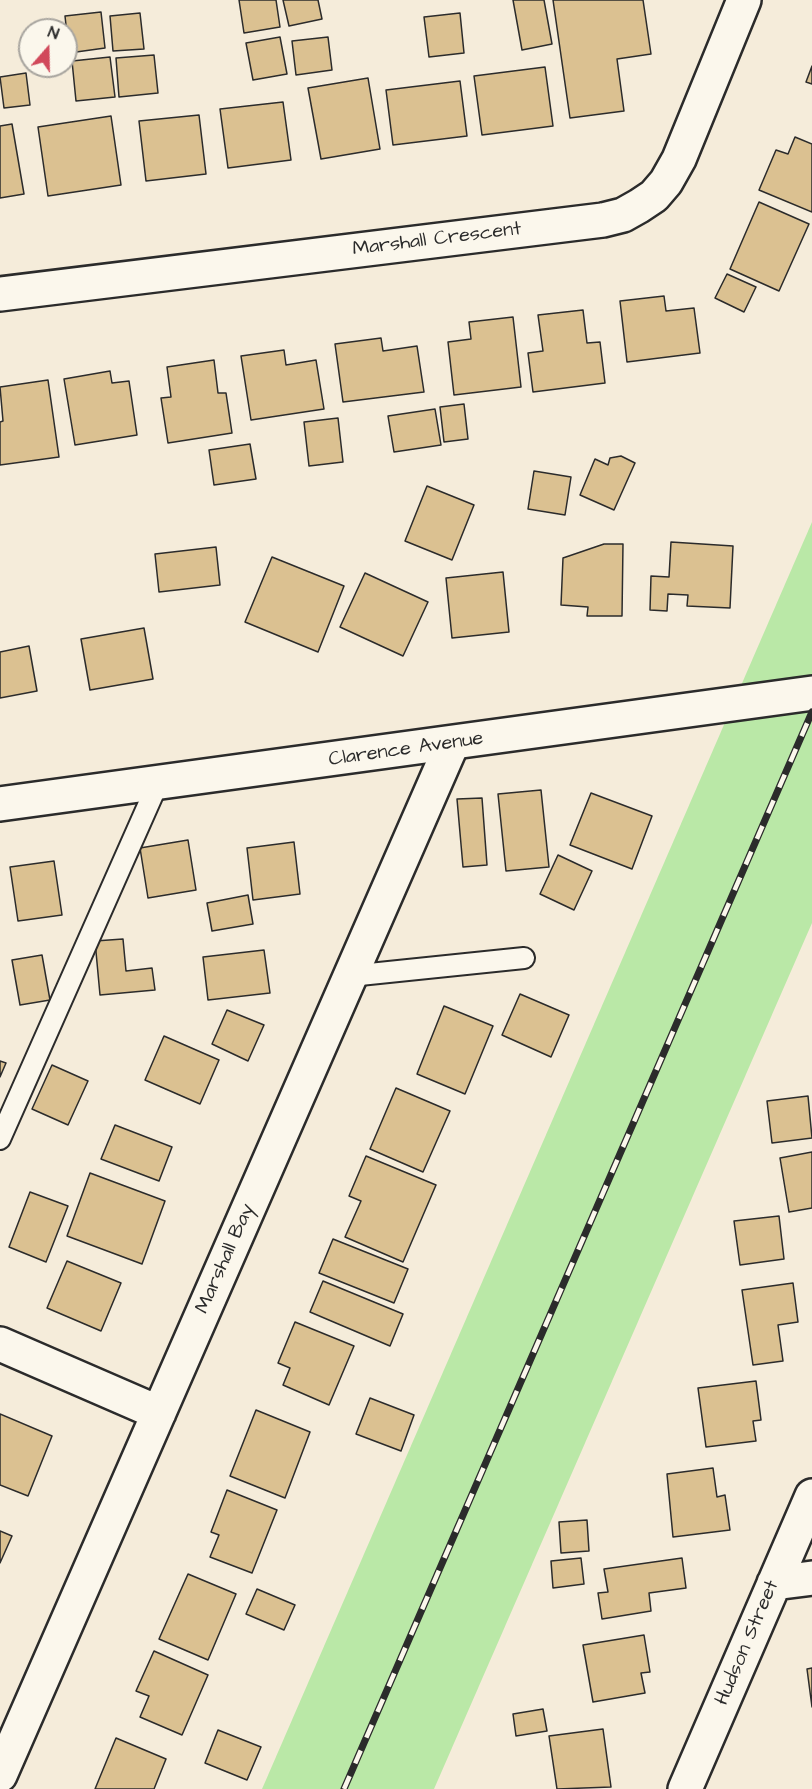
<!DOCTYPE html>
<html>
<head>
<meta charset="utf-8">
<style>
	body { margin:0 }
	#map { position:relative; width:812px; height:1789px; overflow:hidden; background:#f5ecda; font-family:"Architects Daughter",sans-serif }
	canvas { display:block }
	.north { position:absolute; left:18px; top:18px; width:60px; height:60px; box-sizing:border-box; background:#fbf7ec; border:2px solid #a8a59f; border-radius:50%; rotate:20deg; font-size:16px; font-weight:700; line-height:24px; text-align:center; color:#2b2b2b }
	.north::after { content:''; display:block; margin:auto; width:21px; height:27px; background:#d1495b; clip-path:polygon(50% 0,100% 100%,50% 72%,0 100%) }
</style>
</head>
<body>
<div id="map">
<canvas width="812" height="1789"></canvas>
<div class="north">N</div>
</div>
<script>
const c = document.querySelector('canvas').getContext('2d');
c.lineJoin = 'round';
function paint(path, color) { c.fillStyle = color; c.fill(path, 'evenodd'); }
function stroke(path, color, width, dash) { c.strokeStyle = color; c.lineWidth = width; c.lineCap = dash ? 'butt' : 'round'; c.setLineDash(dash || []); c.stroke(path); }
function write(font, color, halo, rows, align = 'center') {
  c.font = font + ' "Architects Daughter",sans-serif'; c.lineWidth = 4.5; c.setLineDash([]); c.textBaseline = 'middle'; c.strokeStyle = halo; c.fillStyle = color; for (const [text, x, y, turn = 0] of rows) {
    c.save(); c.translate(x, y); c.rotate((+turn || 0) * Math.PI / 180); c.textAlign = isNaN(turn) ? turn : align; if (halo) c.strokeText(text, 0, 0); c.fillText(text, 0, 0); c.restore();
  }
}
paint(new Path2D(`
	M812 522V923L434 1789H262Z`), '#bae8a7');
const building = new Path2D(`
	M239 0H276L280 27 244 33Z
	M283 0H318L322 19 289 26Z
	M513 0H544L552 44 522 50Z
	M553 0H643L651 54 617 59 624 111 570 118Z
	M101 12 105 48 69 53 65 16Z
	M140 13 144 49 113 51 110 16Z
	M460 13 464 53 429 57 424 17Z
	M280 37 287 74 253 80 246 43Z
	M328 37 332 70 296 75 292 41Z
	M154 55 158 93 119 97 116 58Z
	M110 57 115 97 76 101 72 61Z
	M812 66V84L806 82Z
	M545 67 553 126 482 135 474 76Z
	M26 73 30 105 4 108 0 77Z
	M368 78 380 149 321 159 308 88Z
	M460 81 467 136 393 145 386 90Z
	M283 102 291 160 228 168 220 109Z
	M199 115 206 174 146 181 139 121Z
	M111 116 121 185 48 196 38 127Z
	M12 124 24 194 0 198V126Z
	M795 137 812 144V212L759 190 776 150 788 154Z
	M759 202 809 224 779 291 730 269Z
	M727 274 756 287 744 312 715 298Z
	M664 296 666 311 694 308 700 353 627 362 620 301Z
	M583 310 587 343 600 342 605 383 533 392 528 353 543 351 538 315Z
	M513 317 521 387 454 395 448 342 471 339 469 322Z
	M381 338 383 351 417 346 424 392 343 402 335 344Z
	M284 350 286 365 316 360 324 409 251 420 241 356Z
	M214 360 218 393H226L232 433 168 443 161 398 171 397 167 367Z
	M110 371 112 383 129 381 137 435 75 445 64 379Z
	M48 380 59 457 0 465V422L3 421 0 387Z
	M464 404 468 439 444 442 440 407Z
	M435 409 441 445 394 452 388 416Z
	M338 418 343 462 309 466 304 422Z
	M250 444 256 479 214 485 209 450Z
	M621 456 635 463 614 510 580 495 595 459 608 465 610 458Z
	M534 471 571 477 565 515 528 509Z
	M427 486 474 505 452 560 405 541Z
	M671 542 733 546 730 608 687 606 688 595 668 594 667 611 650 610 651 576 669 577Z
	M604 544H623L622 616H587L588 607 561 605 563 558Z
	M216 547 220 585 159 592 155 554Z
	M272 557 344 586 318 652 245 622Z
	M503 572 509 632 452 638 446 578Z
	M365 573 428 602 403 656 340 627Z
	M144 628 153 679 90 690 81 639Z
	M29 646 37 691 0 698V652Z
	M541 790 549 867 506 871 498 794Z
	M591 793 652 816 632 869 570 845Z
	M482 798 487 865 463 867 457 799Z
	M188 840 196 890 148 898 140 848Z
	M294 842 300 894 253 900 247 848Z
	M558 855 592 871 574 910 540 894Z
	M54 861 62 915 18 921 10 867Z
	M248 895 253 924 212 931 207 903Z
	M123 939 126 971 152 968 155 990 100 995 95 941Z
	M264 950 270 993 208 1000 203 957Z
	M42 955 50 1000 20 1005 12 960Z
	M520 994 569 1015 551 1057 502 1035Z
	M444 1006 493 1026 465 1094 417 1074Z
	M227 1010 264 1025 248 1061 212 1044Z
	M164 1036 219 1060 200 1104 145 1080Z
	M0 1061 6 1063 0 1077Z
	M52 1065 88 1081 68 1125 32 1109Z
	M396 1088 450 1111 423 1172 370 1149Z
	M808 1096 812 1138 772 1143 767 1101Z
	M115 1125 172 1147 159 1181 101 1159Z
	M812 1152V1208L789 1212 780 1158Z
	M366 1156 436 1185 403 1262 345 1237 361 1201 349 1196Z
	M90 1173 165 1201 142 1264 67 1236Z
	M30 1192 68 1206 46 1262 9 1247Z
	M779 1216 784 1259 740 1265 734 1221Z
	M333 1239 408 1269 394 1303 319 1273Z
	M67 1261 121 1283 101 1331 47 1308Z
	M323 1281 403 1314 390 1346 310 1312Z
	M793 1283 798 1322 778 1325 783 1361 753 1365 742 1290Z
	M295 1322 354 1346 329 1405 283 1385 290 1368 278 1363Z
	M756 1381 761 1420 753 1421 756 1441 706 1447 698 1388Z
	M370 1398 414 1415 401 1451 356 1434Z
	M256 1410 310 1432 285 1498 230 1476Z
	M0 1414 52 1436 28 1496 0 1485Z
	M713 1468 717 1497 725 1495 730 1530 673 1537 667 1474Z
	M227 1490 277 1510 252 1573 210 1557 219 1535 211 1532Z
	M587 1520 589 1551 561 1553 559 1522Z
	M0 1531 12 1536 0 1563Z
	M581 1558 584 1584 553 1588 551 1561Z
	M682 1558 686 1588 649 1593 651 1611 602 1619 598 1593 608 1592 604 1569Z
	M188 1574 236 1594 208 1660 159 1639Z
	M257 1589 295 1605 284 1630 246 1614Z
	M644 1635 650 1672 641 1673 645 1693 593 1702 583 1645Z
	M154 1651 208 1675 182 1735 140 1717 149 1696 136 1691Z
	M812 1668V1707L807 1669Z
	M543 1709 547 1731 516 1736 513 1714Z
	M603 1729 611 1787 557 1789 549 1736Z
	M218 1730 261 1747 247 1780 205 1763Z
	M116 1738 166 1759 154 1789H95Z`);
paint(building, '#dbc191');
stroke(building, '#2b2b2b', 1.5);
const service = new Path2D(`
	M350 976 524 958
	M0 1139 158 783`);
const minor = new Path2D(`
	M0 294 603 220 623 215 639 206 654 196 666 182 679 159 744 0
	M0 1344 159 1413
	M774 1583 812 1578
	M0 1775 452 744
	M685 1789 812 1496`);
const tertiary = new Path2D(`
	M0 804 812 693`);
stroke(service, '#2b2b2b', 24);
stroke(minor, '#2b2b2b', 38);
stroke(tertiary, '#2b2b2b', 38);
stroke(service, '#fbf7ec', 20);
stroke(minor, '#fbf7ec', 33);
stroke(tertiary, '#fbf7ec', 33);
const rail = new Path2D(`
	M344 1789 812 712`);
stroke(rail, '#2b2b2b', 7);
stroke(rail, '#fbf7ec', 4.5, [14]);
write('20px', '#2b2b2b', '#fbf7ec', [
	["Marshall Crescent",437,240,-7],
	["Clarence Avenue",406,750,-8],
	["Marshall Bay",226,1259,-66],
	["Hudson Street",748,1643,-67]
]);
</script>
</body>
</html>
